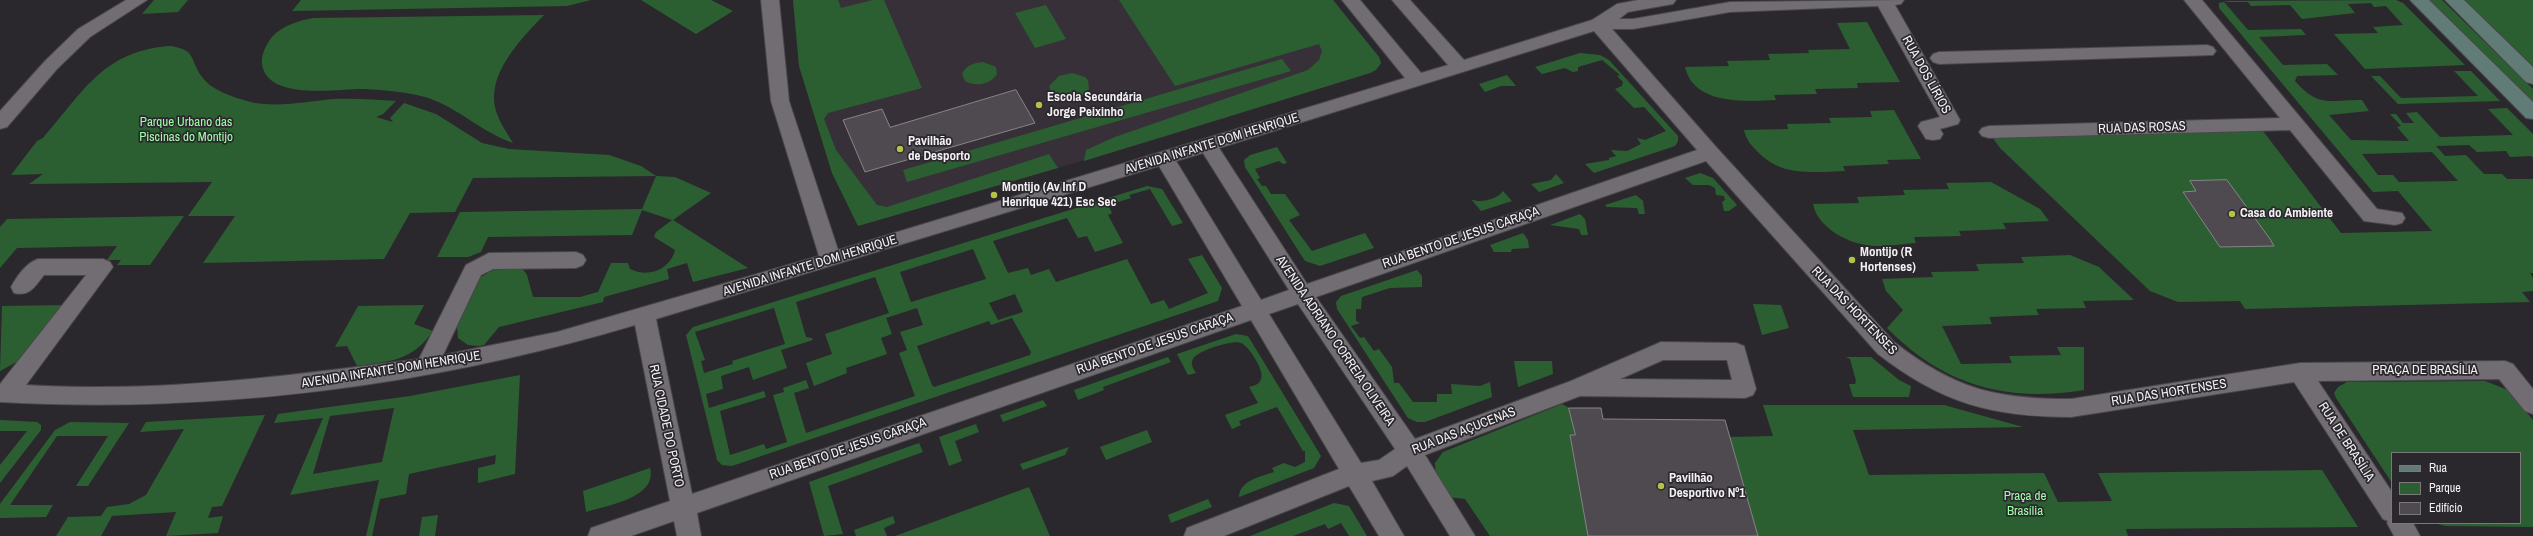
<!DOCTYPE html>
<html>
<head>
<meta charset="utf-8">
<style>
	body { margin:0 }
	#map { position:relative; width:2533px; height:536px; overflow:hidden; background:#2b282d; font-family:"Archivo Narrow",sans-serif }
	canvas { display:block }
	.legend { position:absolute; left:2391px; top:452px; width:130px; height:72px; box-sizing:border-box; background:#2b282d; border:1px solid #7b787d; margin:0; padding:5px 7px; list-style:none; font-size:12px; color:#f4f1f4 }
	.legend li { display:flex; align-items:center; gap:8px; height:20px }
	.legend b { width:20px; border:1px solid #7b787d }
</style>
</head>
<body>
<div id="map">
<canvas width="2533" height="536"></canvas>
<ul class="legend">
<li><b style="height:5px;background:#617b76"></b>Rua</li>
<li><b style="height:11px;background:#2b5f32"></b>Parque</li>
<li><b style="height:11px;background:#4e4a4f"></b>Edifício</li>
</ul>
</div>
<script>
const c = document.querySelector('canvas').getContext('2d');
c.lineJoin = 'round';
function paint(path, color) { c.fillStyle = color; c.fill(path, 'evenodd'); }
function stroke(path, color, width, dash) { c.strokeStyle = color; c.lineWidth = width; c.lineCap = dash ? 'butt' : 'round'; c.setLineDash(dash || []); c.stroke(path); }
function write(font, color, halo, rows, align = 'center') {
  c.font = font + ' "Archivo Narrow",sans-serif'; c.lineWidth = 3.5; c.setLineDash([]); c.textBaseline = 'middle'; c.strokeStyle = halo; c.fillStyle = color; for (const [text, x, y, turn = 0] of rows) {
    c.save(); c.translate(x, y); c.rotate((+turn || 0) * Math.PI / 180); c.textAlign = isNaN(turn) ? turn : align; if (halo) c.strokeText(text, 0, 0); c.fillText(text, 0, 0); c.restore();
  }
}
paint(new Path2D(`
	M793 0H1333L1379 57 1381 63 1376 70 1370 73 1164 137 858 226 832 173 799 66Z`), '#373039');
paint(new Path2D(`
	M154 0H188L178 12 142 14Z
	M301 0H591L567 6 292 11Z
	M641 0H711L733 11 696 34Z
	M793 0H838L841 8 873 0H884L922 88 828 113 824 119 836 150 877 205 887 207 1049 154 1058 168 858 226 832 173 799 66Z
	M1119 0H1333L1379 57 1381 63 1376 70 1370 73 1084 161 1086 150 1115 137 1308 70 1319 60 1322 51 1319 44 1175 86Z
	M2396 0 2403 3 2465 65 2365 69 2334 34 2378 33 2373 27 2403 25 2386 6 2374 7 2371 3 2348 4 2355 13 2302 19 2290 5 2251 6 2248 2H2224L2248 30 2301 29 2306 35 2259 37 2283 65 2327 64 2338 75 2297 76 2295 81C2319 108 2329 100 2362 100L2369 111 2329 115 2351 140 2409 141 2397 127 2401 126 2390 114H2396L2403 123H2414L2406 113 2417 112 2440 137 2513 135 2488 109 2507 108 2533 134V158L2531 156 2510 157 2506 151 2477 152 2469 145 2436 146 2445 156 2466 155 2484 174H2502L2507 179H2533V273H2530L2533 278V291L2522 292 2530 302 2245 309 2240 301 2178 302 2150 291 2000 148 1985 127 2253 118 2341 233 2432 231 2398 191 2373 192 2219 8V3L2228 1ZM2432 152 2458 181 2399 182 2393 175H2378L2362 154Z
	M2428 0H2442L2533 89V104Z
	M2465 0H2533V66L2474 9Z
	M1046 5 1066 39 1035 48 1015 13Z
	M544 15C520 40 482 78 498 116 501 125 508 134 513 143 481 132 458 107 425 97 406 92 385 90 365 89 340 88 267 102 262 64 261 54 266 45 272 37 283 25 298 21 313 18Z
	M1867 22 1900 82 1857 83 1858 88 1815 89 1817 94 1774 95 1776 100C1746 101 1694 106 1685 67L1729 66 1727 61 1770 60 1768 54 1809 53 1808 50 1850 49 1837 23Z
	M170 46C197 50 189 59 202 77 211 90 233 97 247 101 276 109 307 101 335 99 356 98 376 100 396 101L383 114 376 117 393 122 390 118 404 103 436 114 482 143 509 149 609 155 641 166 656 176 675 177 711 193 673 220 748 268 693 282 687 263 667 269 669 279 604 297 603 302 499 327 484 345 478 346 468 345 458 338 457 326 481 277 494 269 522 268 527 275 533 297H580L598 292 611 263H628L630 269C648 278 670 270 675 250L654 237 656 232 672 220 642 210 632 235 488 237 481 252 468 257H437L460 212 642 209 656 176 473 178 455 212 410 213 384 259 203 263 235 216H188L212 182 29 184 43 174 11 175 37 141 43 138C84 91 103 51 170 46Z
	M1580 53 1600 55 1609 60 1678 136V141L1675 146 1594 173 1585 164 1609 160V158L1616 156 1611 150 1627 151 1641 144 1637 138 1645 140 1666 131 1644 107 1634 108 1615 89 1622 86 1623 82 1617 76 1620 75 1602 60 1578 67V71L1573 72 1565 68 1542 74 1535 67Z
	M1282 59 1291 71 907 182 903 170Z
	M983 62 996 67 997 74C990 85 976 87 965 81L962 74C966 65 974 63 983 62Z
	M2454 71H2471L2500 101 2398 104 2371 76H2380L2401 98 2478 96Z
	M1072 73 1085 77 1088 80 1089 89C1080 100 1064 103 1052 94L1049 86 1059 76Z
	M1507 75 1516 86H1501L1485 92 1479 84Z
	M1894 110 1921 159 1887 160 1889 164 1843 166 1845 171C1812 172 1781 177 1757 151 1750 144 1746 139 1744 130L1788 129 1787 124 1831 123 1829 118 1872 117 1870 111Z
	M1277 147 1287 163 1283 164 1279 161 1255 169 1260 178 1257 179 1262 186H1266L1271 194H1285L1300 215 1289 220 1312 251 1365 233 1374 248 1320 266 1305 261 1245 167 1244 160 1250 155Z
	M1700 173 1713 178 1737 205 1729 211H1724L1722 202 1725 200 1724 196 1716 195 1715 188 1709 185H1693L1685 178Z
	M1556 174 1564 183 1539 192 1531 184 1551 180Z
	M1991 182 2040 209 2049 221 2003 223 2006 229 1959 231 1961 236 1914 237 1916 243C1901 244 1882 248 1866 245 1845 242 1817 226 1813 204L1859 203 1857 197 1905 195 1903 190 1949 189 1946 183Z
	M1147 186 1162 189 1183 223 1172 226 1150 189 1129 195 1131 198 1108 205 1112 213 1108 215 1123 243 1095 252 1087 236 1078 238 1067 218 993 241 1008 273 1028 268 1031 275 1049 269 1056 282 1127 259 1151 304 1164 300 1169 309 1208 293 1188 259 1202 255 1222 288 1218 301 732 466 722 465 717 460 686 335 693 327ZM973 249 986 279 911 302 900 272ZM875 277 889 313 825 334 832 354 806 363 814 386 847 373 846 368 887 354 881 338 892 334 886 318 917 308 923 325 900 332 907 350 899 353 915 396 806 433 794 393 809 388 806 380 783 388 784 392 773 395 787 442 766 449 764 444 730 455 720 411 766 397 764 391 709 408 706 394 723 389 721 376 749 367 753 380 787 368 781 350 813 340 812 338 806 337 796 302ZM1015 294 1023 312 998 320 989 303ZM774 308 785 344 732 361 733 364 704 373 701 361 705 360 695 332ZM1012 318 1031 352 1030 355 934 387 932 385 917 346 989 321 991 325Z
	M1503 191 1512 201 1481 211 1471 199C1480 204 1498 199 1503 191Z
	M1636 195 1643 201 1645 214H1639L1637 208 1607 207 1605 205Z
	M1580 214 1585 219 1588 235H1581L1579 229 1550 225Z
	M184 216 150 265H117L121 260H107L117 246 17 248 0 268V227L7 219Z
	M1523 233 1528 240 1529 248 1512 249 1511 252H1494L1490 245Z
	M2070 255 2099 267 2134 300 2083 301 2086 308 2036 309 2039 315 1989 317 1992 324 1942 326 1961 364 2012 363 2009 356 2061 355 2057 347H2084V390C2006 403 1943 385 1887 328L1903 310 1886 291 1882 279 1933 277 1931 272 1979 271 1976 264 2024 263 2021 257Z
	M1417 270 1422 276V287L1390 288 1362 297 1361 309H1356V321L1360 323 1351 326 1360 338 1364 337 1374 351 1379 349 1392 367 1394 383H1399L1413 402H1437V394H1452L1451 384 1480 386 1490 382 1492 397 1425 422H1417L1408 418 1337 309 1336 302 1341 296Z
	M1753 304 1781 305 1789 328 1762 335Z
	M64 305 22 359 0 371 2 306Z
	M424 305 414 324 433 331C412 361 391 361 357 366L347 346 335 347 358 306Z
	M1236 334 1248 336 1321 456 1314 468 1239 497C1240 480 1260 477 1274 472L1272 468 1284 463 1295 467 1305 462V451H1303L1277 407 1239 421 1241 425 1232 429 1225 415 1258 403 1249 387C1255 385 1259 385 1261 379 1265 371 1249 346 1241 343 1234 339 1196 351 1193 359 1190 364 1193 368 1196 373L1188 375 1177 354Z
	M1168 357 1171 362 1103 387 1104 390 1078 400 1074 390Z
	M1846 357H1871L1899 380 1911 386 1909 397H1853L1849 384H1855L1856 381 1850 359Z
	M1514 361H1552L1553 374 1518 387Z
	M520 375 515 474 478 483V468L495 464 496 455 409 474 406 494 380 499 372 536H366L379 480 290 495 323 418 274 423 278 414 410 396ZM394 408 382 462 313 474 330 416Z
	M2485 381 2508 390 2533 420V527L2445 526 2434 523H2520V453H2392V483L2336 398 2334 393 2338 387 2347 382Z
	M1043 400 1047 406 1003 422 1000 415Z
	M1562 404 1569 408 1575 435H1570L1588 536H1490L1465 499 1448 497 1436 478 1435 463 1443 452Z
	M1763 405H1944L2023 427 1853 430 1869 475 2044 473 2058 502 2112 501 2098 473 2322 470 2358 527 2126 529 2128 536H1758L1730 437 1773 436Z
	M265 415 222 506 212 507 208 518 223 516 218 533 166 536 176 512 112 516 101 536H56L68 517 101 516 107 507 129 504 146 495 184 429 140 432 146 422Z
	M0 420 37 422 41 425V430L0 483V465L27 431H0Z
	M70 422 129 423 88 486H76L108 436H57L10 505H53L46 517 0 518V504L55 430Z
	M976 424 979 432 955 441 962 461 949 466 939 437Z
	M1147 430 1152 442 1106 460 1100 447Z
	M919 443 923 452 828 486 843 534 824 536 809 482Z
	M1069 447 1065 455 1023 470 1020 464Z
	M650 468C658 498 605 506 586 512L583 491Z
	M1029 487 1050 536H895Z
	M1208 499 1212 507 1171 523 1168 515Z
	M1334 503 1349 506 1367 536H1349L1341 523 1328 529 1325 524 1293 536H1250Z
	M438 515 435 536H419L422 517Z
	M893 516 895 523 884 528 887 536H856L854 530Z`), '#2b5f32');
const building = new Path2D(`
	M1016 90 1035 123 865 172 843 120 882 109 890 127Z
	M2227 180 2270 239 2274 246 2220 247 2183 192 2196 191 2190 181Z
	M1569 408H1601L1603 419 1725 420 1758 536H1588L1570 435H1575Z`);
paint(building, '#4e4a4f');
stroke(building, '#878489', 1);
const street = new Path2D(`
	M126 0H147L90 37 57 69 7 127 0 129V111L45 61 78 29Z
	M761 0H779L789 101 838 250 1405 78 1342 0H1360L1421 73 1448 65 1392 0H1410L1464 60 1592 20 1617 4 1638 0H1676L1673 4 1628 12 1619 19H1633L1730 2 1904 0 1901 4 1895 5 1960 120 1958 124 1940 129 1943 134 1940 139 1933 140 1926 139 1918 126 1921 122 1940 117 1878 6 1730 12 1633 29H1612L1717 148 1894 342C1955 389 1995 399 2071 399L2300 363 2505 361 2513 364 2533 389V414L2525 411 2499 379 2318 381 2392 492V523H2413L2420 536H2394L2387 523 2388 521 2383 519 2294 382 2071 417C1992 417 1941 403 1878 354L1706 161 1316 297 1415 439 1571 381 1661 342 1736 343 1744 346 1756 389 1753 395 1745 398 1580 396 1425 455 1475 536H1450L1407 466 1393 476 1372 481 1404 536H1379L1349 486 1224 536H1184L1187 528 1339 469 1251 320 697 513 701 536H677L674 521 631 536H588L591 528 670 501 635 325C431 386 213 414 0 402V384L86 275H44C35 286 30 297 14 293L11 287C17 276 26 263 38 259H103L110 262 113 267 26 385C158 393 289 376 419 359L466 265 489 253 576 252 583 255 586 260 583 265 576 268 493 269 481 275 443 355 557 332 819 256 771 101ZM1594 31 1697 150 1307 284 1219 148ZM1203 153 1289 290 1261 300 1176 161ZM1159 166 1242 306 692 494 656 319ZM1298 304 1395 449 1379 460 1361 463 1269 314ZM1663 360H1727L1732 380 1620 379Z
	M2184 0H2202L2377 209 2402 213 2405 218 2402 223 2395 225 2364 221 2290 130 1989 138 1982 136 1979 132 1982 128 1989 126 2280 118Z
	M2207 45 2213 47 2216 51 2213 55 1939 64 1933 62 1930 58 1933 54 1939 52Z`);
const secondary = new Path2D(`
	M2410 0H2429L2533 102V119L2526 118Z
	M2445 0H2464L2533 67V84L2526 82Z`);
stroke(street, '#4a474b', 2);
stroke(secondary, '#4a474b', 2);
paint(street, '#716d72');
paint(secondary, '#617b76');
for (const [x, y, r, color] of [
	[1039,105,4,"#b6c148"],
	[900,149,4,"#b6c148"],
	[994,195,4,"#b6c148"],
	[2232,214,4,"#b6c148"],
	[1852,260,4,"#b6c148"],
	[1661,486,4,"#b6c148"]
]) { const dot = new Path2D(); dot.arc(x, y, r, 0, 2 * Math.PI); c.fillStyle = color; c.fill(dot); stroke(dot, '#2b282d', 1.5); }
write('13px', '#f4f1f4', '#2b282d', [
	["RUA DOS LÍRIOS",1926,75,61],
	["RUA DAS ROSAS",2142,128,-2],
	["AVENIDA INFANTE DOM HENRIQUE",1212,144,-17],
	["RUA BENTO DE JESUS CARAÇA",1461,238,-19],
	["AVENIDA INFANTE DOM HENRIQUE",810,266,-17],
	["RUA DAS HORTENSES",1854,311,46],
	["AVENIDA ADRIANO CORREIA OLIVEIRA",1335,341,56],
	["RUA BENTO DE JESUS CARAÇA",1155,344,-19],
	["AVENIDA INFANTE DOM HENRIQUE",391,370,-9],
	["PRAÇA DE BRASÍLIA",2425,371],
	["RUA DAS HORTENSES",2169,393,-9],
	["RUA CIDADE DO PORTO",666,426,78],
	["RUA DAS AÇUCENAS",1464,431,-21],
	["RUA DE BRASÍLIA",2346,442,57],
	["RUA BENTO DE JESUS CARAÇA",848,449,-19]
]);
write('bold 13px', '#f4f1f4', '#2b282d', [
	["Escola Secundária",1047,98],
	["Jorge Peixinho",1047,113],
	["Pavilhão",908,142],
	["de Desporto",908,157],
	["Montijo (Av Inf D",1002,188],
	["Henrique 421) Esc Sec",1002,203],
	["Casa do Ambiente",2240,214],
	["Montijo (R",1860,253],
	["Hortenses)",1860,268],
	["Pavilhão",1669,479],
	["Desportivo Nº1",1669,494]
], 'left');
write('13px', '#9efea7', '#2b282d', [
	["Parque Urbano das",186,123],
	["Piscinas do Montijo",186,138],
	["Praça de",2025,497],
	["Brasília",2025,512]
]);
</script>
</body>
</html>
